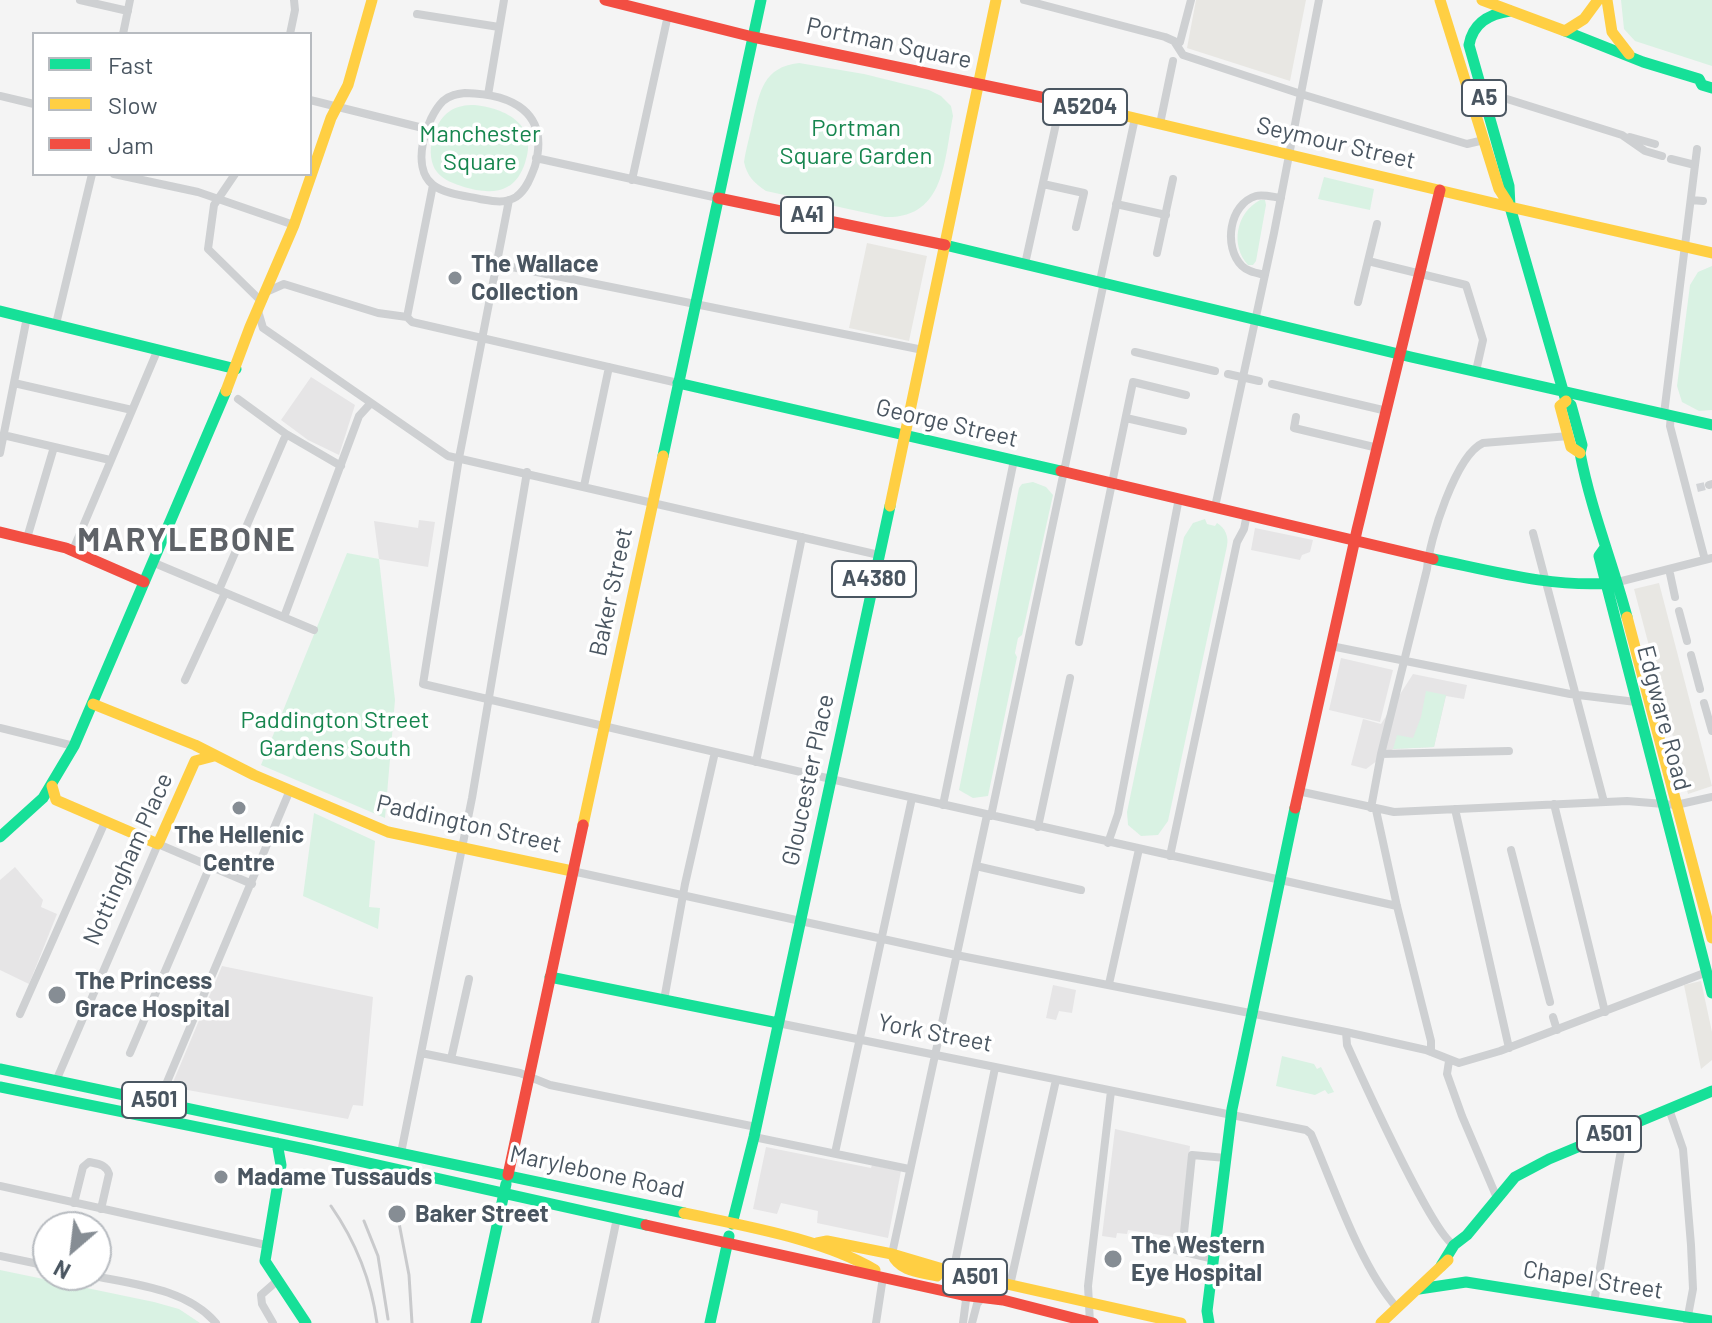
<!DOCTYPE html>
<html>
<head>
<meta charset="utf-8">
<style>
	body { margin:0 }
	#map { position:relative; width:1712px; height:1323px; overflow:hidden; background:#f4f4f4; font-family:Barlow,sans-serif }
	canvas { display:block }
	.legend { position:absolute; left:32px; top:32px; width:280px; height:144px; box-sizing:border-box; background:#fff; border:2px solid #b7bbc0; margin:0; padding:10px 14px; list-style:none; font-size:24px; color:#4a5661 }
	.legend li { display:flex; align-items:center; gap:16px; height:40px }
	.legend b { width:40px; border:2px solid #b7bbc0 }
	.north { position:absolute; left:32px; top:1211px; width:80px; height:80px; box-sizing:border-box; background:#fff; border:2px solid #b7bbc0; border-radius:50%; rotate:208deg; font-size:22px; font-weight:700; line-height:32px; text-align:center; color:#4a5661 }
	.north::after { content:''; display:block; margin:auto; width:28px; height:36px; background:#868d94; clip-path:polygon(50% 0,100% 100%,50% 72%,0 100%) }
</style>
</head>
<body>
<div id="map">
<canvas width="1712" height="1323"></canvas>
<ul class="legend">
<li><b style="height:10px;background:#16e098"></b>Fast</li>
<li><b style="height:10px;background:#ffcf43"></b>Slow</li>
<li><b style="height:10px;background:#f24e42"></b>Jam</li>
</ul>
<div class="north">N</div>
</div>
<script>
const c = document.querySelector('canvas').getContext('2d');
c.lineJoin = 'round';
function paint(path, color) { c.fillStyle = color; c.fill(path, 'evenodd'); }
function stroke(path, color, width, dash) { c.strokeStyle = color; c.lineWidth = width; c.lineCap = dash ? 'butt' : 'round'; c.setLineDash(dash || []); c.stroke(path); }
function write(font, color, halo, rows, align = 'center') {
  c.font = font + ' Barlow,sans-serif'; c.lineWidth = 7; c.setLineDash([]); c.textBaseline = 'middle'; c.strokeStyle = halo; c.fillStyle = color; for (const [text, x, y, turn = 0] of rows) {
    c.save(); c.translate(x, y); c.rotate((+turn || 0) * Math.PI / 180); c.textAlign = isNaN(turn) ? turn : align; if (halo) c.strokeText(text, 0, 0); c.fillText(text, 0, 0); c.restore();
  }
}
paint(new Path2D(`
	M1196 0H1306L1290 81 1187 48Z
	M867 243 927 256 909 341 849 328Z
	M1659 583 1712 786 1688 794 1634 589Z
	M1701 981 1712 1032V1060L1701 1069 1684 985Z`), '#e8e7e3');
paint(new Path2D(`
	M311 377 355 405 339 455 308 440 281 420Z
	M419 520 435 522 428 567 379 559 374 521 418 528Z
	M1255 528 1313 540 1310 552 1302 555 1300 560 1251 550Z
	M1341 658 1393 670 1380 722 1329 710Z
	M1413 674 1467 685 1464 699 1446 696 1434 747 1393 749 1366 769 1351 765 1363 719 1381 724Z
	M15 867 43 900 41 907 57 914 29 984 0 970V880Z
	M222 966 373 997 363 1106 353 1105 348 1119 171 1087Z
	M1053 985 1076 990 1072 1013 1059 1011 1056 1020 1046 1018Z
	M1115 1129 1190 1146 1181 1238 1128 1230 1127 1234 1117 1233 1116 1238 1102 1236Z
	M766 1147 871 1168 872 1165 901 1171 888 1238 817 1223 818 1211 781 1203 777 1214 753 1209Z`), '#e6e5e6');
paint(new Path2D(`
	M1621 0H1712V66L1635 41 1624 29Z
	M799 63 864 74 929 90 941 96 951 106 953 116C944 160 945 219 885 217L766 191C754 183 747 176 744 162 746 148 751 132 753 120 760 92 763 67 799 63Z
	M474 105C506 108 539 125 525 163 522 172 516 183 507 187 495 194 477 191 464 187 455 184 443 180 437 172 424 155 433 122 450 111 457 106 466 105 474 105Z
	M1324 177 1374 189 1370 210 1318 199Z
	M1260 200H1265L1266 205 1256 261 1253 265H1248C1230 245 1236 213 1260 200Z
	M1712 266V410L1699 411 1682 402 1677 386 1690 285 1698 272Z
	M1033 482 1046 487 1053 495 1022 635 1018 638 1015 653 1017 657 988 796 973 798 959 790 1019 488 1022 484Z
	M1205 519 1207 524 1215 526 1217 523C1225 528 1229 536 1227 546L1168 821 1158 835 1141 836 1128 825 1127 812 1184 537 1193 523Z
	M347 553 379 559 395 700 385 818 261 765Z
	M1426 691 1446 695 1434 747 1393 749 1397 735 1413 738 1421 717Z
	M314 813 375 841 369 907 380 908 378 929 303 896Z
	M1282 1056 1314 1064 1317 1069 1321 1067 1334 1092 1328 1094 1325 1090 1315 1095 1276 1086Z
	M0 1270 154 1302 179 1309 200 1323H0Z`), '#d9f2e3');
stroke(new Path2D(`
	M1697 488 1709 485`), '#d2d4d7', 8, [8, 4]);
stroke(new Path2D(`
	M80 0 128 11
	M1024 0 1165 37 1174 41 1183 55 1301 94 1467 144 1484 140
	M417 14 499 27
	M123 34 130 0
	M290 34 295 10 294 0
	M1180 42 1191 0
	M465 93C512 94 550 112 535 166 531 177 526 190 516 197 505 204 492 201 480 199 466 196 445 194 433 185 410 167 426 118 443 101 450 95 457 94 465 93Z
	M488 95 504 0
	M0 96 34 104
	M1507 99 1622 135 1645 151 1662 156
	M310 100 427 129
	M1161 119 1173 61
	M1630 137 1655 144
	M536 158 718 198
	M1671 159 1695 165
	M114 174 198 192 294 225
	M235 174 214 205 208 249 262 302
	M632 180 668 15
	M1043 184 1084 193 1076 227
	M509 200 459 458 423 684 861 786 1397 906
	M1691 200 1703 201
	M1116 204 1166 215
	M1157 253 1173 179
	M1368 261 1466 285 1483 340 1476 371
	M497 264 923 350
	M1025 264 1061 101
	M1265 275C1257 273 1248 272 1242 266 1223 247 1229 204 1256 196 1263 194 1273 197 1281 198
	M1100 281 1135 118
	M266 292 284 284 378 313 407 317 412 322 678 383
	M1358 302 1377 224
	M258 311 263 328 448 456 879 555
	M407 317 433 185
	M56 324 92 174
	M1135 352 1215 371
	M1228 374 1259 381
	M14 383 132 410
	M1272 384 1387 411
	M238 399 286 434 341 466
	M1664 414 1697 149
	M1671 415 1670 426 1705 560
	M1296 417 1294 428 1378 448
	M1126 418 1183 431
	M3 435 110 460
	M0 453 27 317
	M1709 485 1712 484
	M584 486 609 367
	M1215 507 1274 233 1319 0
	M1533 533 1604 802
	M27 538 54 447
	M73 550 158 349
	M152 562 314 630
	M1669 569 1675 597
	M1618 582 1712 558
	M219 590 284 439
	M1679 611 1687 641
	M284 617 359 416 370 404
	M1079 642 1133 382 1186 395
	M1331 646 1570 694 1636 702
	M1691 655 1700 689
	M185 680 225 593
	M1704 703 1712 731
	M0 728 74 746
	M1381 754 1509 751
	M756 762 802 537
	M1298 791 1394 812 1627 801 1676 805 1712 797
	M1554 804 1605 1012
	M943 805 1014 460
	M1371 808 1381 754 1427 569C1429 540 1456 455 1483 443L1569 436
	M1455 809 1509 1048
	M1376 810 1397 906 1431 1041V1052
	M991 816 1104 282
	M1038 827 1070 678
	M1108 843 1118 814 1179 498
	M1511 850 1550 1002
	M1170 856 1237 542 1244 529 1247 514
	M976 866 1081 890
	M572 871 956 955 1346 1032 1426 1050 1459 1063 1500 1051 1707 972
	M1109 984 1139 849
	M664 1000 685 884 715 752
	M20 1014 105 822
	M1553 1017 1557 1030
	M778 1023 1306 1130 1311 1134C1334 1187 1360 1266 1397 1308
	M1346 1032 1347 1045C1361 1076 1433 1235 1454 1245
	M130 1053 210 866
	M421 1053 520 1073 550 1085 756 1127
	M451 1059 469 979
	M1449 1061 1447 1074 1462 1116 1497 1198
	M56 1081 158 844 252 884
	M159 1101 290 790
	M1669 1109 1683 1149 1691 1245 1693 1289 1687 1321
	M754 1137 909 1169
	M401 1153 472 798 527 472
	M835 1153 912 798
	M0 1186 266 1245
	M74 1203 83 1167 89 1162C98 1164 106 1164 109 1174L101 1209
	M1176 1250 1214 1259
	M1182 1252 1192 1155 1226 1158
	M892 1254 987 815
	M0 1256 48 1266
	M953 1272 995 1068
	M89 1275C132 1284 186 1288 216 1323
	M1010 1285 1056 1080
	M962 1295 966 1300 963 1323
	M1594 1302 1622 1145 1617 1130
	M273 1323 262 1304 261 1295 277 1281
	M595 1323 617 1218
	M876 1323 883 1277
	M972 1323 977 1304 982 1298
	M1090 1323 1088 1286 1111 1091`), '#ced0d2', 8);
stroke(new Path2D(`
	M1510 11C1489 14 1473 23 1469 45L1509 186 1510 207 1566 401 1571 405 1582 445 1580 453C1591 510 1612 561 1627 617
	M1565 31 1643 62 1699 79 1702 85 1712 88
	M945 245 1411 357 1712 425
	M0 311 236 369
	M678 383 1061 471
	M663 456 761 0
	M1604 549 1599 556 1712 993
	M1433 559C1492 571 1552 588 1613 583
	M0 837 43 798 74 746 226 391
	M550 977 778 1023
	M0 1069 684 1213
	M0 1087 310 1150 646 1225
	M277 1143 281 1165 265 1261 306 1323
	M732 1224 754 1137 890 506
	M1441 1266 1454 1245 1467 1235 1515 1177 1549 1159 1712 1091
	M1419 1289 1466 1282 1712 1321
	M476 1323 506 1184
	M710 1323 729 1236
	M1209 1323 1207 1311 1232 1109 1295 808`), '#16e098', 11);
stroke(new Path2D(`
	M1440 0 1499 189 1508 203
	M1482 0 1565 31 1584 19 1598 0
	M1607 0 1612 32 1629 54
	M1084 106 1510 207
	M1510 207 1712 253
	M226 391 250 327 294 225 331 118 348 85 372 0
	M1566 401 1560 406 1571 447 1580 453
	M890 506 996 0
	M1627 617 1712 938
	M93 704 195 745 254 775 388 832 572 871
	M52 786 56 800 158 844 195 761 214 756
	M583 825 663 456
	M684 1213C744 1226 823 1239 875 1270
	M817 1243 827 1241 892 1254 953 1272 1181 1323
	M892 1254C900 1272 920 1272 937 1276
	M1381 1323 1448 1260`), '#ffcf43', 11);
stroke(new Path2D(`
	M605 0 753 37 1084 106
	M718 198 945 245
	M1061 471 1433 559
	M0 532 66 548 144 582
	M1295 808 1357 530 1440 190
	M508 1175 583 825
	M646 1225 962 1295 1003 1300 1093 1323`), '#f24e42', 11);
stroke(new Path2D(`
	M331 1206C356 1242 371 1279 377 1323
	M364 1221 378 1256 388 1319
	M399 1223 409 1275 412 1323`), '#c9cacc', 3);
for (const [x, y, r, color] of [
	[455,278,8,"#868d94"],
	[239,808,8,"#868d94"],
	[57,995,10,"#868d94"],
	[221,1177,8,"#868d94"],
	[397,1214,10,"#868d94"],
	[1113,1259,10,"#868d94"]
]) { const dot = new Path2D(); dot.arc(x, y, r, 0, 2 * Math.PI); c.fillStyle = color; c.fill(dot); stroke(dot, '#fff', 3); }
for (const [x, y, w] of [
	[1484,98,44],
	[1085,107,84],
	[807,215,52],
	[874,579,84],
	[154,1100,64],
	[1609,1134,64],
	[975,1277,64]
]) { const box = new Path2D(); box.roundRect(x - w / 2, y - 18, w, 36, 6); c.fillStyle = '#fff'; c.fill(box); stroke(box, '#4a5661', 2); }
write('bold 22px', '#4a5661', null, [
	["A5",1484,98],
	["A5204",1085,107],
	["A41",807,215],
	["A4380",874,579],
	["A501",154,1100],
	["A501",1609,1134],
	["A501",975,1277]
]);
write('24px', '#4a5661', '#fff', [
	["Portman Square",889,43,12],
	["Seymour Street",1336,143,13],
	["George Street",947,423,13],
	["Baker Street",611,592,-78],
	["Edgware Road",1664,718,75],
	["Gloucester Place",808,780,-78],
	["Paddington Street",469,824,13],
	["Nottingham Place",128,859,-66],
	["York Street",935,1033,11],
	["Marylebone Road",597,1172,12],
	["Chapel Street",1593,1280,9]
]);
write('24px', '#17864f', '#fff', [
	["Portman",856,128],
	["Square Garden",856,156],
	["Manchester",480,134],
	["Square",480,162],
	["Paddington Street",335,720],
	["Gardens South",335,748]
]);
write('bold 24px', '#4a5661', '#fff', [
	["The Wallace",471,264],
	["Collection",471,292],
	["The Hellenic",239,835,"center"],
	["Centre",239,863,"center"],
	["The Princess",75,981],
	["Grace Hospital",75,1009],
	["Madame Tussauds",237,1177],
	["Baker Street",415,1214],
	["The Western",1131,1245],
	["Eye Hospital",1131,1273]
], 'left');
c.letterSpacing = '2px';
write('bold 32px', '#5f6368', '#fff', [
	["MARYLEBONE",187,540]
]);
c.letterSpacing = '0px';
</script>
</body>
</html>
